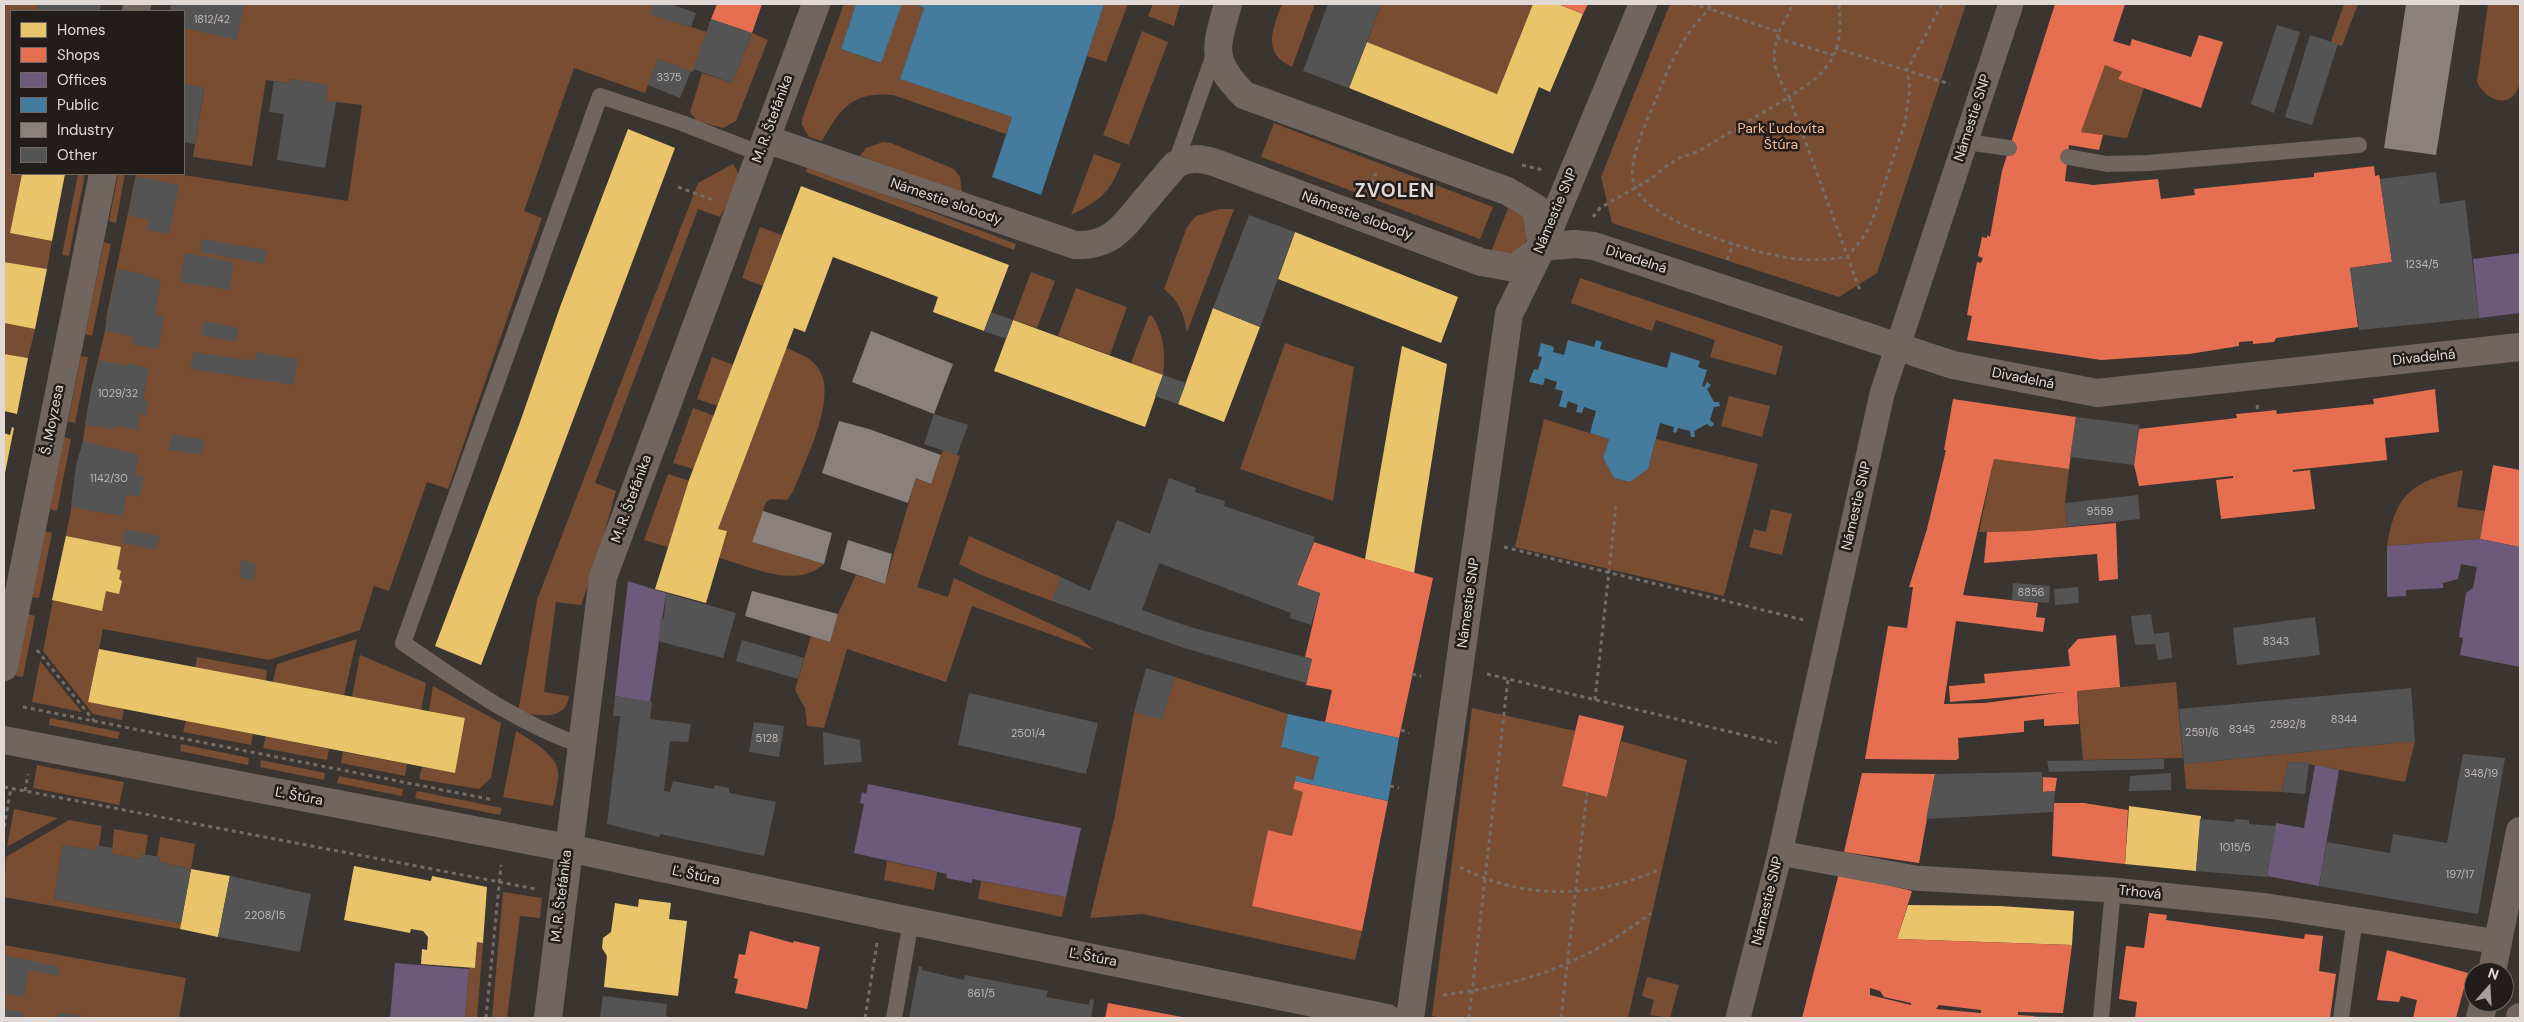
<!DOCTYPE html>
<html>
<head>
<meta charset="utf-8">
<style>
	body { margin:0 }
	#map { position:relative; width:2524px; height:1022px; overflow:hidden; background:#3b3531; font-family:"DM Sans",sans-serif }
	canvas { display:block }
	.frame { position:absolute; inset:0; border:5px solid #e0d9d5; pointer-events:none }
	.legend { position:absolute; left:10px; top:10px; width:175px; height:165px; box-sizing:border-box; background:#221d1a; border:1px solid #6e6865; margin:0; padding:6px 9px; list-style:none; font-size:15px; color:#e0d9d5 }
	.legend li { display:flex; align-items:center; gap:10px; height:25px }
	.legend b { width:25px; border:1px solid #6e6865 }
	.north { position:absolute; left:2464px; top:962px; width:50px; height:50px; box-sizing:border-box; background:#221d1a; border:1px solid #6e6865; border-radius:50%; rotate:19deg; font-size:14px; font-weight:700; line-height:20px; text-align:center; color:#e0d9d5 }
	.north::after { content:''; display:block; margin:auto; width:18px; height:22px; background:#a6a09c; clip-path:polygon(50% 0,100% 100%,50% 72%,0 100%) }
</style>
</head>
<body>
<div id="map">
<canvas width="2524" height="1022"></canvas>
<div class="frame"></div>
<ul class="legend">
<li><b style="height:14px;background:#e9c46a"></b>Homes</li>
<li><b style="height:14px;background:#e76f51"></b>Shops</li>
<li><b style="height:14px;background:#6d597a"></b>Offices</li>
<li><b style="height:14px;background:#457b9d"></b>Public</li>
<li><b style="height:14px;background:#8a817c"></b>Industry</li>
<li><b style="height:14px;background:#555454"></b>Other</li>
</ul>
<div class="north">N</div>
</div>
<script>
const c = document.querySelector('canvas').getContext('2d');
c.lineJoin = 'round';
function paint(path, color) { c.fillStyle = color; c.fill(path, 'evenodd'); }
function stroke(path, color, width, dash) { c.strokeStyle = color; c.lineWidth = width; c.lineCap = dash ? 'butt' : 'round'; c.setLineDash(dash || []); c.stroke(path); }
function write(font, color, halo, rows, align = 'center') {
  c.font = font + ' "DM Sans",sans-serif'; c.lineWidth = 5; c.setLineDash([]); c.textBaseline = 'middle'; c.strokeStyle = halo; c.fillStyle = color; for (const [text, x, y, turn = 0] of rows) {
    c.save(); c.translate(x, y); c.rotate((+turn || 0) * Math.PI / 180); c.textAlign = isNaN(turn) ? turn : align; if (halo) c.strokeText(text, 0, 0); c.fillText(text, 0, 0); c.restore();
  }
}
paint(new Path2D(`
	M4 4H38L37 11H11V174H22L10 233 52 241 47 269 4 262Z
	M171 4H654L650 14 707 32 693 72 658 59 645 93 574 68 524 211 542 218 448 489 427 482 389 591 374 586 360 630 269 660 103 629 88 702 124 709 122 720 93 714 43 651 76 484 91 390 105 331 107 314 136 174H177L348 201 362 105 326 101 328 85 290 79 289 83 266 80 252 166 193 157 204 89 184 84V11H170Z
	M844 4H856L841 49 880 63 902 4H914L924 8 900 79 1012 117 1006 134 893 95C852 91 840 109 822 141L809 137 802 125V119Z
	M1104 4H1128L1106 62 1087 56Z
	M1153 4H1180L1174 26 1148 16Z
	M1282 4H1315L1292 67C1261 53 1273 28 1282 4Z
	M1381 4H1533L1497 94 1367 42Z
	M1670 4H1966L1877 273 1839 297 1612 223 1601 177Z
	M2344 4H2358L2342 46 2331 42Z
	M2488 4H2520V82C2514 110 2487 103 2477 82Z
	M1142 31 1168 42 1129 145 1103 135Z
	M752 33 768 40 736 121 723 128 697 121 690 112 702 73 732 83Z
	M2105 65 2122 72 2118 79 2144 88 2127 138 2081 132Z
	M1274 123 1493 207 1480 239 1261 157Z
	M883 142 891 143 954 169 960 177 962 194 860 156 866 148Z
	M1094 154 1121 164C1109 194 1099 201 1071 215Z
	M733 164C747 183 730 200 720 217L698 209 595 483 616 491 596 563 581 605 556 602 544 692 569 696C566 722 537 715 518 713L537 600 698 183Z
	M808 165 1016 244 1014 250 806 172Z
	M78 174H85L69 256 62 255Z
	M118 174H125L116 223 109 221Z
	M1510 203 1524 213 1528 238C1518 255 1508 255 1491 252Z
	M1220 209H1234L1187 332C1184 314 1179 301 1164 289L1187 227 1196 216Z
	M760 227 782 235 763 286 742 278Z
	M104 242 111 244 92 336 85 334Z
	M1031 272 1055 281 1037 328 1013 320Z
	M1580 278 1783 346 1776 375 1710 357 1715 340 1656 320 1652 331 1571 303Z
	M1076 288 1127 307 1110 355 1058 336Z
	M1149 315 1152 316C1164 334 1166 354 1163 375L1131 363Z
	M4 323 35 329 28 358 4 354Z
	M1285 343 1354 367 1333 501 1240 469Z
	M786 348C798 353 811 357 818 368 839 396 804 463 793 492L787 500 771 499 766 502 752 542 824 564C796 590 750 566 719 558L726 531 718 529Z
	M81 356 88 357 75 423 68 421Z
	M712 357 734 365 718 406 697 399Z
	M1729 396 1770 406 1762 437 1721 426Z
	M693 408 715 416 693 469 673 463Z
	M1544 419 1609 439 1603 458 1614 478 1630 482 1648 469 1656 439 1758 464 1724 596 1515 547Z
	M64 437 71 439 57 511 50 509Z
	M943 450 960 456 917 587 948 597 954 578 1078 637 1094 650 972 606 946 682 847 649 824 728 807 726 805 708 795 690 811 636 830 642 838 614 856 575 885 584 916 478 931 484Z
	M1994 459 2069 469 2065 503 2067 527 2026 531 1979 532Z
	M2463 470 2457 507 2485 511 2480 539 2387 546C2396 492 2413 482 2463 470Z
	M668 474 690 481 668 547 644 540Z
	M1771 509 1792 514 1782 555 1749 547 1754 529 1766 532Z
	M45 531 52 533 39 598 32 597Z
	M969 536 1061 577 1052 601 981 575 959 564Z
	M28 614 35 616 23 677 16 676Z
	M357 639 344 695 273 682 277 664Z
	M360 655 426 683 421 710 352 697Z
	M197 657 267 670 266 681 195 668Z
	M40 661 82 712 32 702Z
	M1175 677 1288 714 1281 747 1319 757 1313 780 1296 777 1293 789 1303 792 1292 836 1268 830 1252 906 1362 931 1355 960 1143 914 1090 918 1115 815 1134 712 1162 719Z
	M2176 682 2183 758 2083 760 2077 691Z
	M433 686 501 723 491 778 479 789 419 779 422 767 455 772 465 719 429 711Z
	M1472 708 1575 731 1562 786 1607 797 1621 741 1687 760 1628 1018H1443L1432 1016Z
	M50 718 120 732 118 739 49 725Z
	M186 720 253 734 251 745 183 732Z
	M516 731C529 739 556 754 558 771 559 781 555 795 553 806L503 797Z
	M266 736 329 749 327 760 263 748Z
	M2415 741 2405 782 2308 764V762L2288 763 2282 792 2186 789 2184 764Z
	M181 744 249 758 248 765 180 751Z
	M343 752 407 764 405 776 341 763Z
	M261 760 325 773 324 780 260 767Z
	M37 765 124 782 119 805 33 788Z
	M339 776 403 789 402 796 337 783Z
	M417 791 502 808 500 815 415 798Z
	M14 809 58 818 7 847Z
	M69 820 102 826 99 845H96L95 850 63 845 54 899 181 923 180 929 4 897 6 857Z
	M114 829 148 835 145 855 142 854 141 859 112 854Z
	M160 837 195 844 191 869 159 862 160 857H157Z
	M887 861 937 872 934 890 884 880Z
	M981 881 1066 897 1062 917 978 899Z
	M503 892 542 898 540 918 520 916 507 1018H492Z
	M477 942 483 943 477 1018H465L469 968H475Z
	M4 945 186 978 179 1018H4Z
	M1647 977 1679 985 1670 1018 1650 1015 1654 1000 1642 996Z`), '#784d31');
paint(new Path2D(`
	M1533 4H1558L1583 14 1550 92 1539 87 1513 154 1349 88 1367 42 1497 94Z
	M628 129 675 148 481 665 435 646 519 425 560 307Z
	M22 174H65L52 241 10 233Z
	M801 186 1009 265 984 331 933 312 938 297 833 257 805 332 794 328 718 529 727 531 706 603 655 589 689 480Z
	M1295 232 1458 297 1441 343 1278 279Z
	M4 262 47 269 35 329 4 323Z
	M1213 308 1260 327 1224 422 1178 404Z
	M1013 320 1163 375 1145 427 994 371Z
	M1402 346 1447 364 1414 573 1365 559Z
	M4 354 28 358 17 414 4 411Z
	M12 427 14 428 4 478V433L10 435Z
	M66 536 121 547 117 569 121 571 119 579 122 581 119 594 106 591 102 611 52 600Z
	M99 649 465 718 455 773 88 702Z
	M2129 806 2201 816 2196 871 2125 864Z
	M354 866 431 881 432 876 487 887 483 943 477 942 475 968 421 964 422 949 427 950 428 937 423 931 411 929 410 933 344 920Z
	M191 869 230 876 218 937 180 929Z
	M639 899 671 903 669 919 687 921 678 996 604 987 607 956 602 948 603 938 611 932 615 903 638 907Z
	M1908 905 2000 906 2074 911 2072 945 1897 939Z`), '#e9c46a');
paint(new Path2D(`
	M717 4H762L752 33 711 19Z
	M1558 4H1588L1583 14Z
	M2055 4H2125L2113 41 2130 46 2132 39 2191 57 2199 35 2223 42 2201 108 2118 79 2122 72 2105 65 2081 132 2103 135 2099 150 2069 145 2065 181 2093 185 2158 179 2161 199 2195 195 2194 189 2314 177V173L2374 166 2375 176 2379 175 2380 179 2392 262 2350 268 2358 327 2276 338 2274 342 2253 344V341L2239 342V346L2189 354 2101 360 1967 340 1972 316 1967 315 1977 262 1981 263 1983 258 1978 256 1982 237 1987 238V235L1990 237 2002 171Z
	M2435 389 2439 432 2385 438 2387 460 2293 470V472L2310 470 2315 509 2221 519 2216 480 2233 478V476L2139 486 2134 465 2139 429 2237 418 2236 414 2258 412 2276 410 2277 414 2374 404 2373 399Z
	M1953 399 2076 417 2069 469 1994 459 1963 595 2038 603 2036 617 2045 618 2043 632 1956 621 1944 704 1985 703 2066 692 1950 702 1949 686 1985 683 1984 674 2070 666 2068 650 2078 639 2116 635 2120 687 2077 691 2079 724 2044 726V719L2024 721V732L1958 738 1959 758 1956 760 1865 759 1888 626 1907 628 1913 587H1909L1927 529 1946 450H1944Z
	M2493 465 2520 470V547L2480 539Z
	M2116 523 2118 579 2099 581 2097 554 1984 563 1987 532 2026 531Z
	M1314 542 1365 559 1433 578 1399 738 1325 722 1332 690 1306 685 1312 659 1305 657 1320 593 1297 585Z
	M1579 715 1624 726 1607 797 1562 786Z
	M1862 773 1935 774 1919 863 1844 852Z
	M2043 777 2057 778 2055 791 2043 792Z
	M1295 781 1388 801 1362 931 1252 906 1268 830 1292 836 1303 792 1293 789Z
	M2054 803H2084L2128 810 2125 864 2052 856Z
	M1839 873 1912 891 1897 939 2072 945 2063 1013 2018 1012V1015L2034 1016V1018H1802ZM1870 988 1880 991 1884 997 1911 1003V1005L1870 995ZM1939 1005 1981 1010V1013L1936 1009Z
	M2149 913 2167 915 2166 920 2304 939 2305 934 2323 936 2319 971 2336 974 2330 1018H2135L2137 1002 2119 999 2126 946 2144 948Z
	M750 931 793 943 794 941 820 947 807 1009 735 993 738 979 734 978 739 954 745 955Z
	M2387 950 2468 973 2456 1018H2413L2417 1000 2401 996 2399 1002 2377 1000Z
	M1108 1003 1182 1017V1018H1105Z`), '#e76f51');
paint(new Path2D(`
	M2520 253V313L2479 318 2473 259Z
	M2480 539 2520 547V667L2460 655 2463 638 2459 637 2466 593 2473 588 2477 567 2461 564 2458 579 2443 583V588L2406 590V596L2387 597V546Z
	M628 581 666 593 650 702 615 696Z
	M2315 765 2339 770 2319 886 2267 876 2276 823 2304 828Z
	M868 784 1081 828 1066 897 972 879V883L946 878 947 874 854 853 864 804 860 803 862 792 866 794Z
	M395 963 469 969 465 1018H390Z`), '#6d597a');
paint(new Path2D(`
	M856 4H902L881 63 841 49Z
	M915 4H1104L1041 195 992 177 1012 117 900 79 924 8Z
	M1568 340 1594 347 1596 340 1602 342 1600 349 1667 368 1671 352 1700 361 1698 367 1707 370 1702 386 1704 387 1707 382 1711 385 1707 389 1714 402H1719L1720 406 1714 407 1710 420 1714 424 1711 427 1707 424 1694 431 1695 437H1691L1690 431 1678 428 1676 433 1673 432 1674 427 1660 423 1648 469 1630 482 1614 478 1603 458 1609 439 1590 433 1596 411 1584 407 1582 413 1576 412 1578 405 1568 401 1566 408 1559 406 1563 391 1555 389 1557 382 1545 378 1543 385 1529 382 1534 369 1538 370 1542 357 1538 356 1541 343 1552 346 1554 348 1553 352 1564 355Z
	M1288 714 1399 738 1388 801 1295 781 1296 776 1313 780 1319 757 1281 747Z`), '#457b9d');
paint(new Path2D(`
	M2406 4H2460L2436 155 2384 148Z
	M871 331 953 364 934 414 852 382Z
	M839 421 869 429 941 455 931 484 916 478 908 503 822 473Z
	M763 511 832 533 824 564 752 542Z
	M848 540 892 554 885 584 840 569Z
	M752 591 838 614 830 642 745 616Z`), '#8a817c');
paint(new Path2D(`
	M38 4H101L100 11H37Z
	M171 4H244L237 40 184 28V11H170Z
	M654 4H671L696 13 691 27 649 14Z
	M1328 4H1381L1349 88 1303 71Z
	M711 19 752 33 732 83 693 69Z
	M2277 25 2300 32 2274 113 2251 104Z
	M2310 35 2338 44 2312 125 2285 117Z
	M658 59 691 71 680 98 648 85Z
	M290 79 328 85 326 101 336 102 325 168 277 160 284 114 269 112 274 81 289 83Z
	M184 84 204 88 195 144 184 142Z
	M2436 172 2440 204 2465 200 2479 318 2359 330 2350 268 2392 262 2380 179Z
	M136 176 179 185 169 234 147 230 149 220 128 215Z
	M1249 215 1295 232 1260 327 1213 308Z
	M202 239 267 250 264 264 200 252Z
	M185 253 234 262 229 290 180 282Z
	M117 269 145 274V276L161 280 155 314 164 317 158 349 132 344 133 336 105 331Z
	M991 312 1013 320 1006 339 984 331Z
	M204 321 239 328 236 342 201 335Z
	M194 352 255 361 256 352 298 359 293 385 190 369Z
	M99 360 127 366V363L149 368 143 401H149L146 416 140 414 137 430 115 426 114 430 85 424 91 390Z
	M1163 375 1186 383 1178 404 1155 396Z
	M934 414 968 425 957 455 924 444Z
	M2076 417 2139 425 2134 465 2070 457Z
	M172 434 204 440 201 455 169 450Z
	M83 441 139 455 135 475 144 477 140 497 126 495 123 516 71 507 76 465Z
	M1169 478 1196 488 1195 492 1225 501 1224 506 1315 537 1297 585 1320 593 1311 625 1290 618 1291 613 1159 563 1142 610 1190 627 1312 659 1306 683 1184 648 1052 601 1061 577 1090 591 1117 520 1150 534Z
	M2138 495 2140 519 2067 527 2065 503Z
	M125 529 160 536 156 550 122 543Z
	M241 560 256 564 253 581 239 577Z
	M2013 583 2050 586 2049 603 2012 600Z
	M2078 587 2079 603 2055 605 2054 589Z
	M666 593 736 613 723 658 658 641 661 618 664 619Z
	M2151 614 2154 634 2169 632 2172 658 2158 660 2155 644 2135 645 2131 616Z
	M2315 617 2320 655 2237 665 2233 628Z
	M742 640 804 658 798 679 736 661Z
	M1146 668 1175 677 1162 720 1134 712Z
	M2411 688 2415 741 2184 764 2179 709Z
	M969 693 1098 723 1086 774 958 745Z
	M615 696 652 702 650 719 691 724 688 742 670 741 664 791 670 792 673 781 714 789 715 785 729 788V793L776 802 764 856 660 834 659 837 607 824 620 716H613Z
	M754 722 784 726 779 757 749 752Z
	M823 732 860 740 862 762 824 765Z
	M2463 754 2505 758 2478 914 2319 886 2327 842 2390 853 2393 834 2447 843Z
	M2164 759V769L2049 772 2047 761Z
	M2309 762 2305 794 2282 792 2288 763Z
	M2042 772 2043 792 2055 791 2053 812 1926 819 1935 774Z
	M2171 773V790L2129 791 2130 776Z
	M2200 819 2234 822 2235 819 2249 820V824L2276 826 2267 877 2196 871Z
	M63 845 95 850 96 845 113 848 112 854 141 859 142 854 160 857 159 862 191 869 181 923 54 899Z
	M230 876 311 894 300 952 218 937Z
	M4 955 59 967 58 976 28 970 24 997 4 994Z
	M919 966 922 967V970L964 980 965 975 1048 991 1046 997 1089 1005 1090 999 1094 1000 1091 1018H909Z
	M603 996 667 1004 666 1016 672 1018H600Z
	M4 1008 23 1012 22 1018H4Z
	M59 1013 81 1015 80 1018H58Z
	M2034 1016 2069 1017V1018H2034Z`), '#555454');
stroke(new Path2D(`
	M1692 4 1710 9C1683 33 1669 66 1656 99 1647 121 1625 164 1635 187 1650 223 1761 256 1798 259 1815 261 1831 259 1847 257L1865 235 1873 218 1905 123 1910 89 1907 70 1942 4
	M1709 4 1710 9 1779 32C1769 61 1776 72 1789 97 1830 71 1844 55 1839 4
	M1779 32 1793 4
	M1777 38 1833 55
	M1835 48 1950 84
	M1522 165 1543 170
	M678 187 713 200
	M1369 191 1376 173
	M1593 217 1600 208 1652 178 1665 167 1679 158 1697 152 1789 97 1861 293
	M1727 260 1733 244
	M2257 405 2258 412
	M1504 547 1804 620
	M37 650 94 721
	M1412 674 1421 676
	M1487 674 1777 743
	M1595 700 1616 506
	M23 707 494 800
	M1401 730 1409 733
	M1390 786 1399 788
	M4 787 536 889
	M25 791 28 774
	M4 827 11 788
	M1460 867C1525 901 1595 898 1661 869
	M1443 995C1526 984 1583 965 1651 913
	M486 1018 501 865
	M865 1018 877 943
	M1469 1018 1508 679
	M1561 1018 1587 792`), '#756c67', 3, [4, 4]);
stroke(new Path2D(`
	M1966 142 2009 148
	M2068 157 2107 164 2148 163 2359 145
	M1175 165 1216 49
	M581 745C515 723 460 681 403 643L600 96 682 123 761 154
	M894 1018 911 921
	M2101 1018 2113 890
	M2341 1018 2355 918`), '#70655f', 16);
stroke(new Path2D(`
	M1780 853 1915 878 2113 890 2268 906 2499 942
	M1738 1018 1780 853 1882 394 2011 4`), '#70655f', 25);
stroke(new Path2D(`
	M1228 4C1216 48 1209 59 1244 95L1507 191 1536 208 1542 247
	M136 11 137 4
	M766 139 1075 245C1110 246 1122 229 1142 204 1153 191 1164 178 1175 165 1189 157 1200 158 1216 163L1481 262 1515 268 1540 249
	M1542 247 1575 244 1594 246 1953 365 2097 393 2520 347
	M4 667 103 174
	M4 740 568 848 882 915 1387 1018
	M2492 972 2520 831
	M548 1018 603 577 816 4
	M1410 1018 1509 314 1542 247 1643 4
	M2480 1018 2484 1002
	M2520 1018V1017`), '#70655f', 28);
write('11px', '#bdb8b5', null, [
	["1812/42",212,20],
	["3375",669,78],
	["1234/5",2422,265],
	["1029/32",118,394],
	["1142/30",109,479],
	["9559",2100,512],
	["8856",2031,593],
	["8343",2276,642],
	["8344",2344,720],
	["2592/8",2288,725],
	["8345",2242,730],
	["2591/6",2202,733],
	["2501/4",1028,734],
	["5128",767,739],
	["348/19",2481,774],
	["1015/5",2235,848],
	["197/17",2460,875],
	["2208/15",265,916],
	["861/5",981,994]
]);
write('14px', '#e0d9d5', '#221d1a', [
	["Námestie SNP",1973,118,-72],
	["M. R. Štefánika",773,119,-70],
	["Námestie slobody",946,202,19],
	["Námestie SNP",1556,211,-67],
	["Námestie slobody",1357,216,20],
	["Divadelná",1636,260,18],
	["Divadelná",2424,358,-6],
	["Divadelná",2023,379,11],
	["Š. Moyzesa",53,420,-79],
	["M. R. Štefánika",632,499,-70],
	["Námestie SNP",1857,506,-77],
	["Námestie SNP",1469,603,-82],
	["Ľ. Štúra",299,797,11],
	["Ľ. Štúra",696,876,12],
	["Trhová",2140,893,6],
	["M. R. Štefánika",562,896,-83],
	["Námestie SNP",1768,901,-76],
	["Ľ. Štúra",1093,958,11]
]);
write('14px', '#fabc96', '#221d1a', [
	["Park Ľudovíta",1781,129],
	["Štúra",1781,145]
]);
c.letterSpacing = '1px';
write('bold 19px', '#e0d9d5', '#221d1a', [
	["ZVOLEN",1395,192]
]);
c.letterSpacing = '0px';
</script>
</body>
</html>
